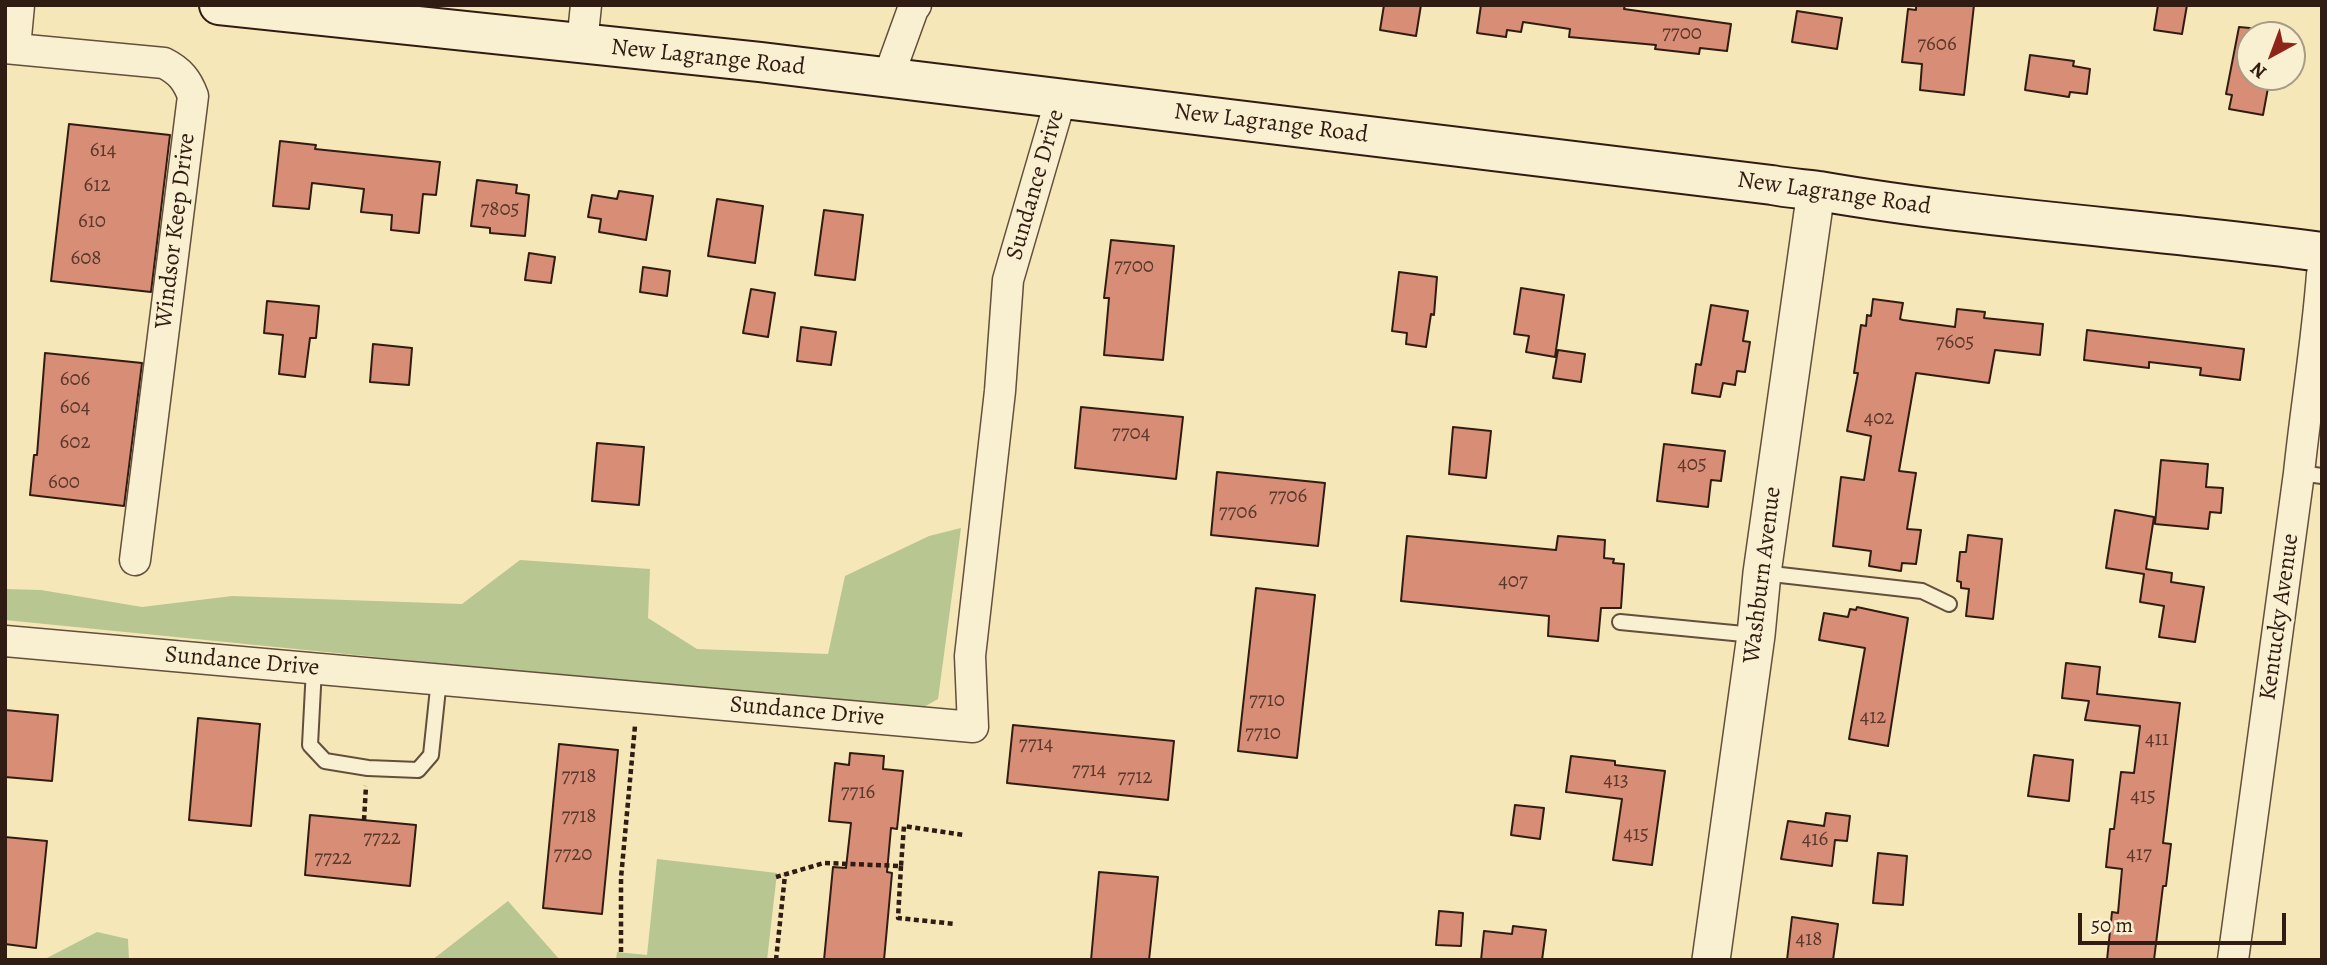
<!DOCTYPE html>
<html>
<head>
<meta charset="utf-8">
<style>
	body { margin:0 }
	#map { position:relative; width:2327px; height:965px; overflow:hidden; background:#f6e7b8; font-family:Alegreya,serif }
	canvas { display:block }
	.frame { position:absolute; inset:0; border:7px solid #301c12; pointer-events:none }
	.north { position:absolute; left:2236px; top:21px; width:70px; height:70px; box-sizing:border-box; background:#f9efd1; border:2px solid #a99b85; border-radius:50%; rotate:221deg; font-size:19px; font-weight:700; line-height:28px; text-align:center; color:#301c12 }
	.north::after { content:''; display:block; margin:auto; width:24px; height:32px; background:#8f2418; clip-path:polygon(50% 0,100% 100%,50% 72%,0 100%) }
	.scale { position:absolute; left:2078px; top:913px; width:208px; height:32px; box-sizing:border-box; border:4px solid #301c12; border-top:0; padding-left:9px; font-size:21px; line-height:24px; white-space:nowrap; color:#301c12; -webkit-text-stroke:5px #f9efd1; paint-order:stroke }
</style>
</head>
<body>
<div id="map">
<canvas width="2327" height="965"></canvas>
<div class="frame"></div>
<div class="north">N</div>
<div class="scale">50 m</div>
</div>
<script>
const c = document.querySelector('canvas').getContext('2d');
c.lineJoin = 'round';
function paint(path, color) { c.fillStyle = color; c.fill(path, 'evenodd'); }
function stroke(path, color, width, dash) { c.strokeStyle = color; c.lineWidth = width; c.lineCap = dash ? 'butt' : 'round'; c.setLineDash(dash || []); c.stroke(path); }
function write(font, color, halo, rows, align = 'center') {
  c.font = font + ' Alegreya,serif'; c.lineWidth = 6; c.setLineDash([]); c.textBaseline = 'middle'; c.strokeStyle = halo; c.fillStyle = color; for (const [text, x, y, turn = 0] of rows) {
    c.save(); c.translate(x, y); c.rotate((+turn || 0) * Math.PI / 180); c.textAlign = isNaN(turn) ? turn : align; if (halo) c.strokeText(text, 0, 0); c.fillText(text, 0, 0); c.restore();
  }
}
paint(new Path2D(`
	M961 528 938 699 917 711 5 620V589L41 590 142 607 232 596 462 604 520 560 650 569 648 618 697 649 828 654 845 576 929 536Z
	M657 859 777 873 767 960H616L617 952 647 955Z
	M508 901 560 960H432Z
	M97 932 128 939 129 960H43Z`), '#b8c692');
const building = new Path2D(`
	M1384 5H1421L1416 36 1380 30Z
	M1481 5H1625L1624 9 1731 24 1727 51 1700 48 1699 54 1655 49 1656 45 1569 37 1570 29 1523 22 1521 32 1507 30 1506 37 1477 33Z
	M1916 5H1974L1964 95 1920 90 1922 64 1902 62 1908 9 1916 10Z
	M2158 5H2187L2182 34 2154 30Z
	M1797 11 1842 18 1837 49 1792 42Z
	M2239 27 2250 28V77H2270L2263 115 2229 109 2232 95 2226 94Z
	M2030 55 2074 61 2073 66 2090 69 2087 94 2070 92 2069 97 2025 90Z
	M69 124 170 135 151 292 51 281Z
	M280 141 316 145 315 149 440 162 436 195 423 194 419 233 391 230 392 215 361 212 364 189 312 183 309 209 273 206Z
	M477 180 517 185 516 193 529 195 525 236 490 233V228L471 226Z
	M619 191 653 196 646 240 599 232 601 219 588 217 592 195 617 199Z
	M717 199 763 206 755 263 708 256Z
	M824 210 863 215 855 280 815 275Z
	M1111 240 1174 246 1163 360 1104 355 1109 298H1104Z
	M529 253 555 257 551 283 525 280Z
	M643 267 670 271 667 296 640 292Z
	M1399 272 1437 277 1434 315 1431 314 1426 347 1406 344 1407 333 1392 331Z
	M1521 288 1564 295 1555 357 1526 352 1529 336 1514 334Z
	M751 289 775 293 768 337 743 333Z
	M1873 299 1903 303 1900 319 1903 320 1955 327 1957 309 1985 312 1984 318 2043 324 2040 355 1995 350 1989 383 1916 373 1899 471 1916 473 1907 529 1921 530 1916 564 1902 563 1901 571 1869 566 1871 551 1833 546 1841 477 1864 480 1871 436 1847 431 1858 373H1854L1861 325 1866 326 1867 315 1871 316Z
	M267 301 319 306 316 338H310L305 377 279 374 283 335 264 333Z
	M1711 305 1748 311 1743 341 1750 342 1745 372 1737 371 1735 385 1723 383 1720 397 1692 393 1696 364 1701 365Z
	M801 327 836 332 831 365 797 361Z
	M2087 330 2244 349 2240 380 2200 375 2201 368 2149 362V368L2084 360Z
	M373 344 412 348 409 385 370 382Z
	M1558 350 1585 354 1581 382 1553 378Z
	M45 353 142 363 124 506 30 495 34 455H37Z
	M1081 407 1183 417 1176 479 1075 468Z
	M1453 427 1491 431 1486 478 1449 474Z
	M597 443 644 447 639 505 592 501Z
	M1664 444 1725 451 1721 481 1711 480 1708 507 1657 501Z
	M2161 460 2208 464 2206 487 2223 488 2221 513 2210 512 2208 529 2155 524Z
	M1217 472 1325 483 1318 546 1211 535Z
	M2115 510 2154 517 2146 569 2172 573 2171 582 2204 587 2195 642 2159 637 2164 606 2140 602 2144 574 2106 568Z
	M1968 535 2002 539 1993 619 1966 616 1969 589 1961 588V582L1957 581 1960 552H1966Z
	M1407 536 1556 550 1558 536 1605 540 1604 558 1614 559 1613 563 1624 564 1621 608H1601L1598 641 1548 636 1549 616 1401 601Z
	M1256 588 1315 595 1297 758 1238 751Z
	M1857 607 1908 618 1888 746 1849 739 1865 648 1819 640 1824 613 1848 617 1850 609 1856 610Z
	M2066 663 2100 667 2097 694 2180 703 2163 843 2171 844 2166 886H2163L2154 960H2107L2112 912 2118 913 2122 869 2106 867 2110 829H2114L2121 772 2134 773 2140 726 2085 720 2089 701 2062 698Z
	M5 710 58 715 52 781 5 777Z
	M198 718 260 724 251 826 189 820Z
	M1013 725 1174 741 1168 800 1007 783Z
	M559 744 618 750 602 914 543 908Z
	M850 753 884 756 883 769 903 771 897 829 891 828 887 872 892 873 884 960H824L833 867 846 868 851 823 829 821 835 763 849 765Z
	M2034 755 2073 760 2069 801 2028 796Z
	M1571 756 1615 761V765L1665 771 1652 865 1613 860 1622 799 1566 792Z
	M1515 805 1544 808 1540 839 1511 835Z
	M1826 813 1850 816 1847 841 1835 840 1832 866 1781 859 1788 821 1824 826Z
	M310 815 416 825 410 886 305 875Z
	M5 837 47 841 36 948 5 944Z
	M1878 853 1907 856 1903 905 1873 903Z
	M1099 872 1158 877 1149 960H1091Z
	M1439 911 1463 913 1461 946 1436 945Z
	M1792 917 1838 924 1833 960H1787Z
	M1513 926 1546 930 1542 960H1481L1484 931 1512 934Z`);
paint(building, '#d78d76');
stroke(building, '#301c12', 2);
const service = new Path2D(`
	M2299 473 2322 476
	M1763 573 1922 591 1949 604
	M1620 622 1754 635
	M314 668 310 745 325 761 368 768 418 770 431 755 439 679`);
const minor = new Path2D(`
	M582 44 586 5
	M5 48 164 63C180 71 187 80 193 96L135 560
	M15 48 19 5
	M888 78 913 9 916 5
	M5 641 973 727 970 656 1000 391 1008 280 1061 98
	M2233 960 2299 473C2306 406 2317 341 2322 274`);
const tertiary = new Path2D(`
	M1711 960 1756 635 1762 573 1816 191`);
const secondary = new Path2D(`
	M219 5 760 62 1772 185C1787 188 1804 189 1819 191 1986 220 2155 229 2322 252`);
stroke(service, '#624f3c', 18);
stroke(minor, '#624f3c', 33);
stroke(tertiary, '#624f3c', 40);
stroke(secondary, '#301c12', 42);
stroke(new Path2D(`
	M364 820 366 786
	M901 866 898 918 955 924
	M776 877 824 863 901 866 904 826 964 835
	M621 952V878L635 726
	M776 960 785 875`), '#301c12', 4.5, [5, 3.5]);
stroke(service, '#f9efd1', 14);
stroke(minor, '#f9efd1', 30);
stroke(tertiary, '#f9efd1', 37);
stroke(secondary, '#f9efd1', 38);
write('21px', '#5a382b', null, [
	["7700",1682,34],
	["7606",1937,45],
	["614",103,151],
	["612",97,186],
	["7805",500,210],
	["610",92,222],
	["608",86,259],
	["7700",1134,267],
	["7605",1955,343],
	["606",75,380],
	["604",75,408],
	["402",1879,419],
	["7704",1131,434],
	["602",75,443],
	["405",1692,465],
	["600",64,483],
	["7706",1288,497],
	["7706",1238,513],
	["407",1513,582],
	["7710",1267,701],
	["412",1873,718],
	["7710",1263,734],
	["411",2157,740],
	["7714",1036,745],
	["7714",1089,771],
	["7718",579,777],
	["7712",1135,778],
	["413",1616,781],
	["7716",858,793],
	["415",2143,797],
	["7718",579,817],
	["415",1636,835],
	["7722",382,839],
	["416",1815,840],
	["7720",573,855],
	["417",2139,855],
	["7722",333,859],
	["418",1809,940]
]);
write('24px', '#301c12', '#f9efd1', [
	["New Lagrange Road",708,58,6],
	["New Lagrange Road",1271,124,7],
	["Sundance Drive",1036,185,-74],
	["New Lagrange Road",1834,194,8],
	["Windsor Keep Drive",176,231,-83],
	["Washburn Avenue",1763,575,-83],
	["Kentucky Avenue",2280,617,-82],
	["Sundance Drive",242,662,5],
	["Sundance Drive",807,712,5]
]);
</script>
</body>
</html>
